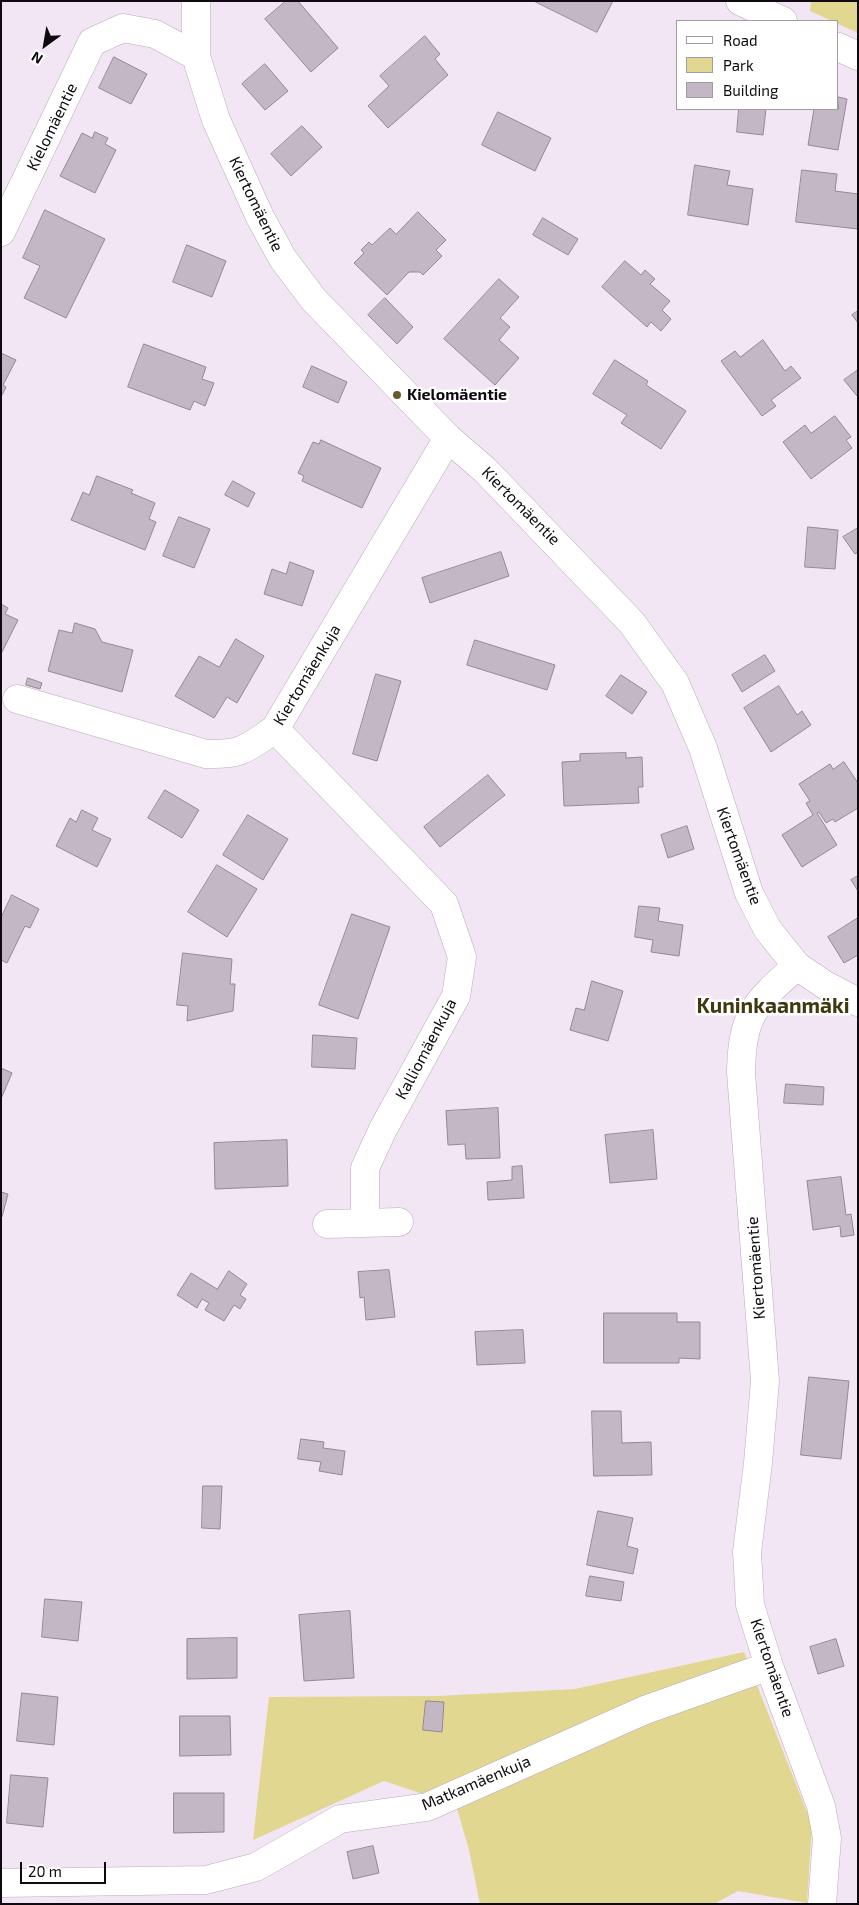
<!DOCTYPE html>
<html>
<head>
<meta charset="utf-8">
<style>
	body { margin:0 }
	#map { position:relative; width:859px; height:1905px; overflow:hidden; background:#f3e6f4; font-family:"Exo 2",sans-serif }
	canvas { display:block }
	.frame { position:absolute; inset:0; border:2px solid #0e0a0f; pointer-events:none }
	.legend { position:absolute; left:676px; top:20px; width:162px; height:90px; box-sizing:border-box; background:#fff; border:1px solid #9f9d9f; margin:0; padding:6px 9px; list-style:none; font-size:15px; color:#0e0a0f }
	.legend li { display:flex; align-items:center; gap:10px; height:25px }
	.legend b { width:25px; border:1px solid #9f9d9f }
	.north { position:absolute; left:20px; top:20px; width:50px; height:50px; -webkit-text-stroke:4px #fff; paint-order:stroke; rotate:212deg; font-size:14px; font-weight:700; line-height:20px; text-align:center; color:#0e0a0f }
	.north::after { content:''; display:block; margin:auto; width:18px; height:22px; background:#0e0a0f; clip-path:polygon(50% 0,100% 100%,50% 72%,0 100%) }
	.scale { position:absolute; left:20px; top:1862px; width:86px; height:22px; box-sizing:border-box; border:2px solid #0e0a0f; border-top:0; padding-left:6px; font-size:15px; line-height:18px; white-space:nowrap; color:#0e0a0f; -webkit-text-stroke:4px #fff; paint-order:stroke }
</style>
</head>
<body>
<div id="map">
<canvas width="859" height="1905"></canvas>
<div class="frame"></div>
<ul class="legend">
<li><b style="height:6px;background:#fff"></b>Road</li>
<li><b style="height:14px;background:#e1d790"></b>Park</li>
<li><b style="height:14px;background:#c4b7c5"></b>Building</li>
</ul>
<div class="north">N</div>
<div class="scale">20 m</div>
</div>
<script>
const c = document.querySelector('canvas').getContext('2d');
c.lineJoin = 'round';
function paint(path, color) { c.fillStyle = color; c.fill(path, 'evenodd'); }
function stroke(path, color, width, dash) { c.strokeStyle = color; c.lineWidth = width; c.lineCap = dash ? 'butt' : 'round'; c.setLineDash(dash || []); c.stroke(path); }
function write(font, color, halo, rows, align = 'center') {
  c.font = font + ' "Exo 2",sans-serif'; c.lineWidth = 5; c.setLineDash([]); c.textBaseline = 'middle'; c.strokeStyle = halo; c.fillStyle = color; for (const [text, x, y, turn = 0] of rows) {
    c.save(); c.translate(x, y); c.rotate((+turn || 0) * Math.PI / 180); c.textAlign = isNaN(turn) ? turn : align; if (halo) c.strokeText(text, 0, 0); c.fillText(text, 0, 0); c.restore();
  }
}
paint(new Path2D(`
	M811 1H858V33L838 24V21H832L810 11Z
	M744 1652 812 1825 807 1903 738 1891 714 1904H480L469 1850 456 1805 384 1781 253 1840 269 1697 437 1696 575 1689Z`), '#e1d790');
const building = new Path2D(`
	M286 1H298L338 48 311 72 265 19Z
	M534 1H613L597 32Z
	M425 36 440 54 435 59 448 75 388 128 368 106 389 86 380 76Z
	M114 57 147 74 131 104 99 88Z
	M265 64 288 91 265 110 242 84Z
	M838 97 847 99 838 150 808 145 814 109H838Z
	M739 109H766L763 135 737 132Z
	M498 112 551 138 535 171 482 145Z
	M302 126 322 147 291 176 271 154Z
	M95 132 108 138 105 144 116 150 95 193 60 176 82 133 92 138Z
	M695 165 730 171 727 185 753 189 748 225 688 215Z
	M802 170 837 174 835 191 858 194V229L796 222Z
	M45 210 105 239 66 318 24 298 40 266 23 258Z
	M418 212 446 240 436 250 442 256 423 275 420 272H409L387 295 354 263 364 253 361 250 369 242 372 245 390 228 396 234Z
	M543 218 578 239 568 255 533 235Z
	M187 245 226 261 212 297 173 282Z
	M625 261 641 275 645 270 655 279 650 284 670 301 662 310 671 319 661 331 651 322 647 327 602 287Z
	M499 279 519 297 500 318 510 327 499 340 519 358 495 385 444 339Z
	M385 298 413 327 397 344 368 315Z
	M858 311V323L852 315Z
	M763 340 785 371 791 366 801 378 771 400 776 406 762 416 721 361 735 351 740 357Z
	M144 344 206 367 202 379 214 383 205 406 194 401 190 410 128 387Z
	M1 353 16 360 3 385 6 387 1 397Z
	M615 360 648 381 646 385 686 411 661 449 621 423 627 415 593 394Z
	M312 366 347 382 338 403 303 387Z
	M858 370V396H857L844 380Z
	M835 416 851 437 846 440 852 448 811 479 783 442 805 425 811 433Z
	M321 440 381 468 362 508 302 481 304 476 298 473 313 442 319 444Z
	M97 476 133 490 131 493 155 503 149 519 156 522 145 550 71 520 83 492 89 495Z
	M233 481 255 493 248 507 225 495Z
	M179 517 210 529 194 568 163 556Z
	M808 527 838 530 835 569 805 567Z
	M858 528V552L855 554 843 537Z
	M501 552 509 576 430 603 422 578Z
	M290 562 314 571 302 606 264 594 272 569 286 574Z
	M1 604 8 608 5 614 18 620 1 654Z
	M75 623 95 629 102 642 133 650 122 692 48 671 59 630 72 633Z
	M236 639 264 656 237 703 227 697 214 718 175 696 199 656 219 667Z
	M475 640 555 665 547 690 467 665Z
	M765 655 775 671 742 692 732 675Z
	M376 674 401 681 377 761 353 754Z
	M621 675 647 692 632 714 606 696Z
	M28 678 42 683 40 689 26 685Z
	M779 686 797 715 802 711 811 725 771 752 744 708Z
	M626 753V758L642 757 643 787H638L639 803 564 806 562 762 580 761V754Z
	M844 762 858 783V808L835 822 833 819 826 823 819 812 817 813 837 845 802 867 782 835 813 815 806 803 810 801 799 784 830 764 833 769Z
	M488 775 505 795 440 847 424 827Z
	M165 790 199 810 182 838 148 818Z
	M82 810 98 818 92 830 111 839 97 867 56 846 70 818 76 822Z
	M248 815 288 839 263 880 223 855Z
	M687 826 694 849 668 858 661 835Z
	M217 865 257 889 227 937 188 912Z
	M858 876V891L851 880Z
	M12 895 39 909 30 928 25 926 7 963 1 960V918Z
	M639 906 660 908 658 921 683 925 679 956 651 952 653 940 635 937Z
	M352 914 390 927 358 1019 319 1005Z
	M858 918V955L844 963 828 937Z
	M183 953 232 959 230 984H235L233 1011 187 1021 188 1006 177 1005Z
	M592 981 623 991 608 1041 570 1030 576 1008 584 1010Z
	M313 1035 357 1038 355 1069 312 1067Z
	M1 1068 12 1073 1 1099Z
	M786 1084 824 1087 823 1105 784 1103Z
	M498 1108 500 1158 466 1159 465 1144 448 1145 446 1111Z
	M653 1130 657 1179 610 1183 605 1135Z
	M287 1140 288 1186 215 1189 214 1143Z
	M522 1166 524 1198 488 1200 487 1182 512 1180V1167Z
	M841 1177 846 1215 851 1214 854 1235 841 1237 840 1226 813 1230 807 1181Z
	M1 1192 8 1194 2 1217H1Z
	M389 1270 395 1317 366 1320 364 1297 360 1298 358 1272Z
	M229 1271 247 1284 240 1295 246 1299 240 1309 234 1305 224 1321 205 1310 209 1303 202 1299 197 1308 177 1295 191 1273 217 1289Z
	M604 1313H677V1322H700V1359L679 1358V1363H604Z
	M523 1330 525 1363 477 1365 475 1332Z
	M809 1377 849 1381 841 1459 801 1455Z
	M592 1411H621L622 1443 651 1442 652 1475 594 1476Z
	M301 1439 324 1442 323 1448 345 1451 342 1475 319 1471 321 1462 298 1459Z
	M203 1486H222L220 1529 202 1528Z
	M598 1511 633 1518 627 1546 638 1549 633 1574 587 1565Z
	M590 1576 624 1582 621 1601 586 1596Z
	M45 1599 82 1602 78 1641 42 1637Z
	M350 1611 354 1678 304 1681 299 1615Z
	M237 1638V1678L187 1679V1639Z
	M836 1639 844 1666 818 1674 810 1647Z
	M22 1693 58 1697 54 1745 17 1741Z
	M426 1701 444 1702 442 1732 423 1730Z
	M180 1716H230L231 1755 180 1756Z
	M11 1775 48 1778 43 1827 7 1823Z
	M174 1793H224V1832L174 1833Z
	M373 1846 379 1873 353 1879 347 1852Z`);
paint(building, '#c4b7c5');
stroke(building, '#948896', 1);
const street = new Path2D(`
	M196 1V56L216 120 260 217 283 259 314 300 448 438 485 470 632 623 675 683 703 748 749 893 768 930 797 966C755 1003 742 1014 741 1073L765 1381 758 1463 747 1552 750 1605 769 1666 821 1806 827 1838 822 1904
	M740 1 783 21
	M838 47 858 56
	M1 232 92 42 123 28 155 34 196 56
	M17 699 206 754C242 755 246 749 275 729L448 438
	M275 729 444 904 462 957 456 996 383 1129 365 1168V1223
	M797 966 825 985 858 1002
	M327 1224 399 1222
	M1 1883 206 1880 256 1867 340 1819 427 1807 645 1710 769 1666`);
stroke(street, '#b8abb9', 29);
stroke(street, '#fff', 28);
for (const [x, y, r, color] of [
	[397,395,5,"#645c29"]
]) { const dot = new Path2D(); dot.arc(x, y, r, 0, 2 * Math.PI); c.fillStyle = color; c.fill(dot); stroke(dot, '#fff', 2); }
write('16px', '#0e0a0f', '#fff', [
	["Kielomäentie",52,127,-64],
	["Kiertomäentie",256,204,64],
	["Kiertomäentie",521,506,45],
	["Kiertomäenkuja",307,675,-59],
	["Kiertomäentie",739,856,70],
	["Kalliomäenkuja",426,1049,-62],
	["Kiertomäentie",756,1268,-94],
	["Kiertomäentie",772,1668,71],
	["Matkamäenkuja",476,1783,-23]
]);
write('bold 16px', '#0e0a0f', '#fff', [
	["Kielomäentie",407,395]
], 'left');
write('bold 21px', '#3f390f', '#fff', [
	["Kuninkaanmäki",773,1006]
]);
</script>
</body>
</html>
